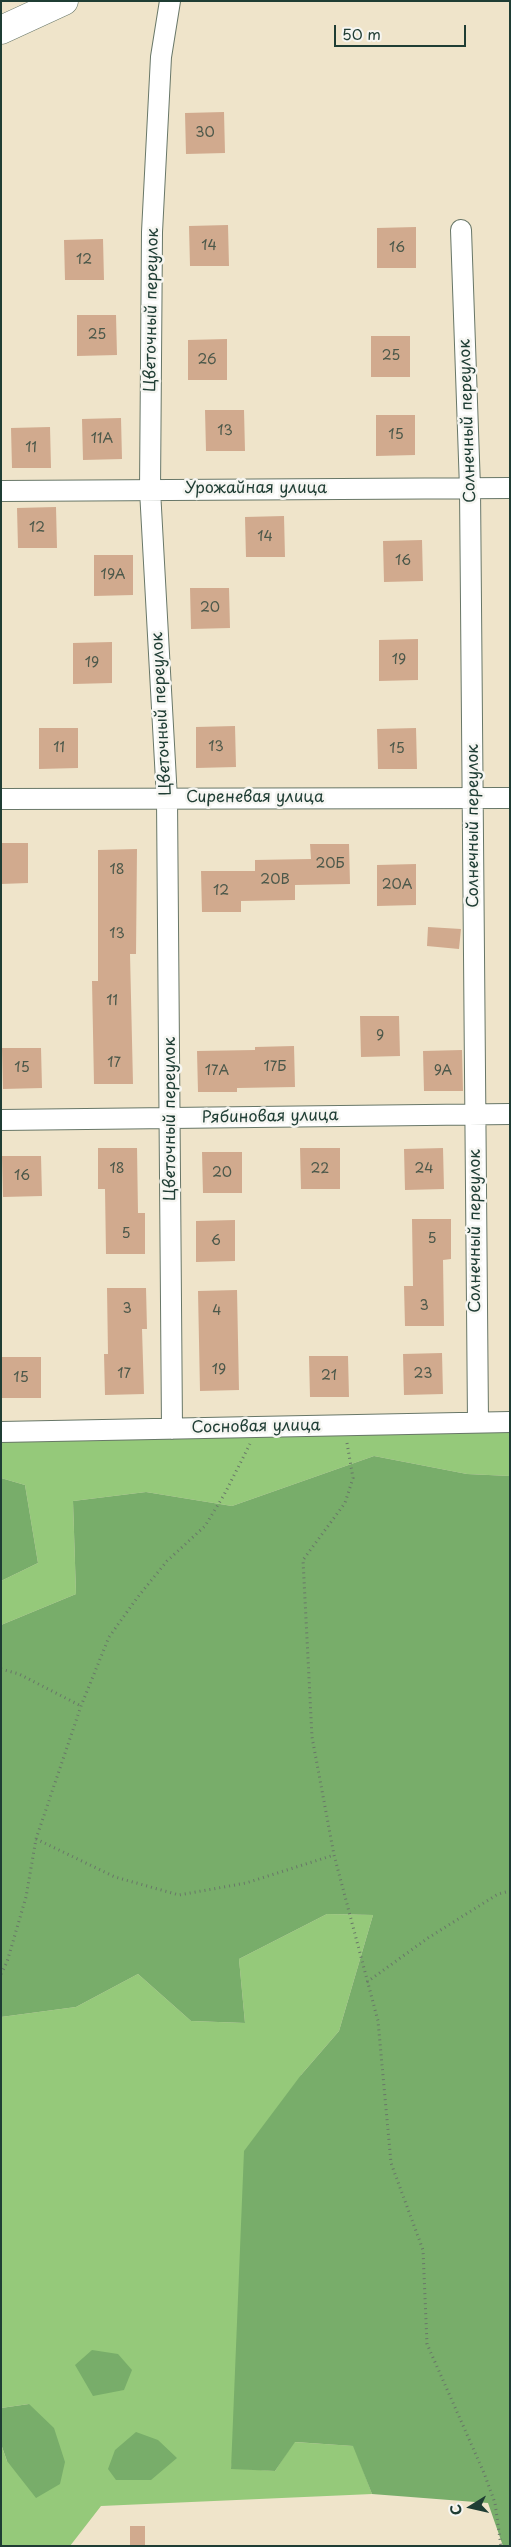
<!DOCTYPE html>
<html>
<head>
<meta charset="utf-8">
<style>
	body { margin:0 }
	#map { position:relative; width:511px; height:2547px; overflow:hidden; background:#efe4ca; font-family:"Playpen Sans",sans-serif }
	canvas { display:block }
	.frame { position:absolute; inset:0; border:2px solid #1f3d34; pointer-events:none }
	.north { position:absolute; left:446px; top:2482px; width:50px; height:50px; -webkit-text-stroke:4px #f6f6f2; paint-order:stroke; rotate:260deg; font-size:14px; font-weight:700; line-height:20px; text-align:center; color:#1f3d34 }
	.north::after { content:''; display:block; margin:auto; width:18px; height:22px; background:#1f3d34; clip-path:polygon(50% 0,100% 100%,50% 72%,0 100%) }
	.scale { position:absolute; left:334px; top:25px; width:132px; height:22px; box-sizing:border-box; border:2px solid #1f3d34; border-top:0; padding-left:6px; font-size:15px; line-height:18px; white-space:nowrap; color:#1f3d34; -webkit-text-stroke:4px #f6f6f2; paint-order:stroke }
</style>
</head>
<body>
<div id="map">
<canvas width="511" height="2547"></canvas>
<div class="frame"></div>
<div class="north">С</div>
<div class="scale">50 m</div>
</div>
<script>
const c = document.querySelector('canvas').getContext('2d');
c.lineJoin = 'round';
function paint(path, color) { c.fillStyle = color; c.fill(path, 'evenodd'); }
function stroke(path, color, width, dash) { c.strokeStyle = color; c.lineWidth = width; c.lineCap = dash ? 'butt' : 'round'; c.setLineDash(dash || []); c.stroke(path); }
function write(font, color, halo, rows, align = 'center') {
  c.font = font + ' "Playpen Sans",sans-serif'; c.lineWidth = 5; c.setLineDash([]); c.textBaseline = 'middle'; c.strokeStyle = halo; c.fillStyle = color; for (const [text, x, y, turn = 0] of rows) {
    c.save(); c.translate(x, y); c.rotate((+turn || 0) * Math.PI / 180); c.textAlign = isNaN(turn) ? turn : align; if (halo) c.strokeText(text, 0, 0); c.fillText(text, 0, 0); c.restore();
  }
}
paint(new Path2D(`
	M510 1431V1476L467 1474 374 1456 232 1506 146 1492 73 1501 76 1594 1 1625V1581L38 1563 25 1485 1 1478V1440Z
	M327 1914 373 1915 339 2031 301 2075 231 2468 275 2471 294 2442 354 2446 372 2494 101 2506 70 2546H1V2444L7 2461 29 2404 1 2408V2017L76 2007 138 1974 191 2021 245 2023 239 1959Z`), '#95c97a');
paint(new Path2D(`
	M374 1456 467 1474 510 1476V2546H503L488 2503 372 2494 353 2446 295 2442 275 2471 231 2469 244 2151 301 2075 339 2031 373 1915 327 1914 239 1959 245 2023 191 2021 138 1974 76 2007 1 2017V1625L76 1594 73 1501 146 1492 232 1506Z
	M1 1478 25 1485 38 1563 1 1581Z
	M92 2350 118 2354 132 2370 124 2390 93 2396 75 2365Z
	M29 2404 54 2428 65 2462 60 2484 36 2498 7 2461 1 2444V2408Z
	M136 2432 158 2440 177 2458 151 2480H116L108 2469 115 2450Z`), '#78ad6a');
paint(new Path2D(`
	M224 112 225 153 186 154 185 113Z
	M228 225 229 266H190L189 226Z
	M416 227V268H377V228Z
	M103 239 104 280H65L64 240Z
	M77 315H116L117 355 77 356Z
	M371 336H410V377H371Z
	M227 339V380H188V340Z
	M205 410H244L245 451H206Z
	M376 415H415V455L376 456Z
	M121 418 122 459 83 460 82 419Z
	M50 427 51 468H12L11 428Z
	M56 507 57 548H18L17 508Z
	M284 516 285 557H246L245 517Z
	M422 540 423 581 384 582 383 541Z
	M94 555H133V595L94 596Z
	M190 588H229L230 628 191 629Z
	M418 639V680L379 681V640Z
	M112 642V683L73 684V643Z
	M235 726 236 767 196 768V727Z
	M39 728H78V768L39 769Z
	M416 728 417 769H378L377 729Z
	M1 843H28V883L1 884Z
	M310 844H349L350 884 295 885V900L241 901V912H202L201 871H255V860L311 859Z
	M137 849 136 954H130L133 1084H94L92 981H98V850Z
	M416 864V905L377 906V865Z
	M428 927 461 929 459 949 427 946Z
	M360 1016H399L400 1056 361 1057Z
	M294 1046 295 1087 237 1088V1092H198L197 1051 255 1050V1047Z
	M2 1048H41L42 1088 3 1089Z
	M462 1050 463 1091H424L423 1051Z
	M98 1148H137L138 1213H145V1254H106L105 1189H98Z
	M300 1148H340V1189H301Z
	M443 1148 444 1189 405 1190 404 1149Z
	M202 1152H242V1193H203Z
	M2 1156H41L42 1196 3 1197Z
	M412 1219H451V1259L443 1260 444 1326H405L404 1286H413Z
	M235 1220V1261L196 1262V1221Z
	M107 1288H146L147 1329H142L144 1394 105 1395 104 1354H108Z
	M237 1290 239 1390 200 1391 198 1291Z
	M442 1353 443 1394 404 1395 403 1354Z
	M309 1356H348L349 1397H310Z
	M2 1357H41V1398H2Z
	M130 2526H145V2546H130Z`), '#d1aa8e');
const street = new Path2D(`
	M170 1 161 57 152 232 150 490 167 799 172 1429
	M461 230 470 488 478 1422
	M1 491 510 488
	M1 799 510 798
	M1 1120 510 1114
	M1 1432 510 1422`);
const secondary = new Path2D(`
	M1 30 64 1`);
stroke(street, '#687768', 22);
stroke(secondary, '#687768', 29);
stroke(new Path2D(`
	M347 1443 353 1478 345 1503 303 1560 312 1737 334 1855 378 2021 391 2163 423 2250 427 2344 484 2473 495 2503 501 2546
	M1 1669 19 1674 81 1706
	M36 1839 115 1877 179 1895 246 1883 334 1855
	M1 1974 7 1962 26 1897 36 1839 81 1706 109 1637 137 1598 167 1561 205 1526 224 1495 250 1444
	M367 1982 428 1938 498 1894 510 1891`), '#687768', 3, [1, 4]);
stroke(street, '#fff', 20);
stroke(secondary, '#fff', 28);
write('14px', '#4c584a', null, [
	["30",205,133],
	["14",209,246],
	["16",397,248],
	["12",84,260],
	["25",97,335],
	["25",391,356],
	["26",207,360],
	["13",225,431],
	["15",396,435],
	["11А",102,439],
	["11",31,448],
	["12",37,528],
	["14",265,537],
	["16",403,561],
	["19А",113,575],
	["20",210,608],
	["19",399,660],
	["19",92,663],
	["13",216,747],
	["11",59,748],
	["15",397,749],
	["20Б",330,864],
	["18",117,870],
	["20В",275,880],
	["20А",397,885],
	["12",221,891],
	["13",117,934],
	["11",112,1001],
	["9",380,1036],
	["17",114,1063],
	["17Б",275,1067],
	["15",22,1068],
	["17А",217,1071],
	["9А",443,1071],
	["18",117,1169],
	["22",320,1169],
	["24",424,1169],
	["20",222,1173],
	["16",22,1176],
	["5",126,1234],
	["5",432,1239],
	["6",216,1241],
	["3",424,1306],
	["3",127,1309],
	["4",217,1311],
	["19",219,1370],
	["17",124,1374],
	["23",423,1374],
	["21",329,1376],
	["15",21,1378]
]);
write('16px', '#1f3d34', '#f6f6f2', [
	["Цветочный переулок",152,310,-89],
	["Солнечный переулок",468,421,-92],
	["Урожайная улица",256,489],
	["Цветочный переулок",162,714,-93],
	["Сиреневая улица",255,798],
	["Солнечный переулок",474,826,-90],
	["Рябиновая улица",270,1117,-1],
	["Цветочный переулок",171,1119,-90],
	["Солнечный переулок",476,1231,-90],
	["Сосновая улица",256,1427,-1]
]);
</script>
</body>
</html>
